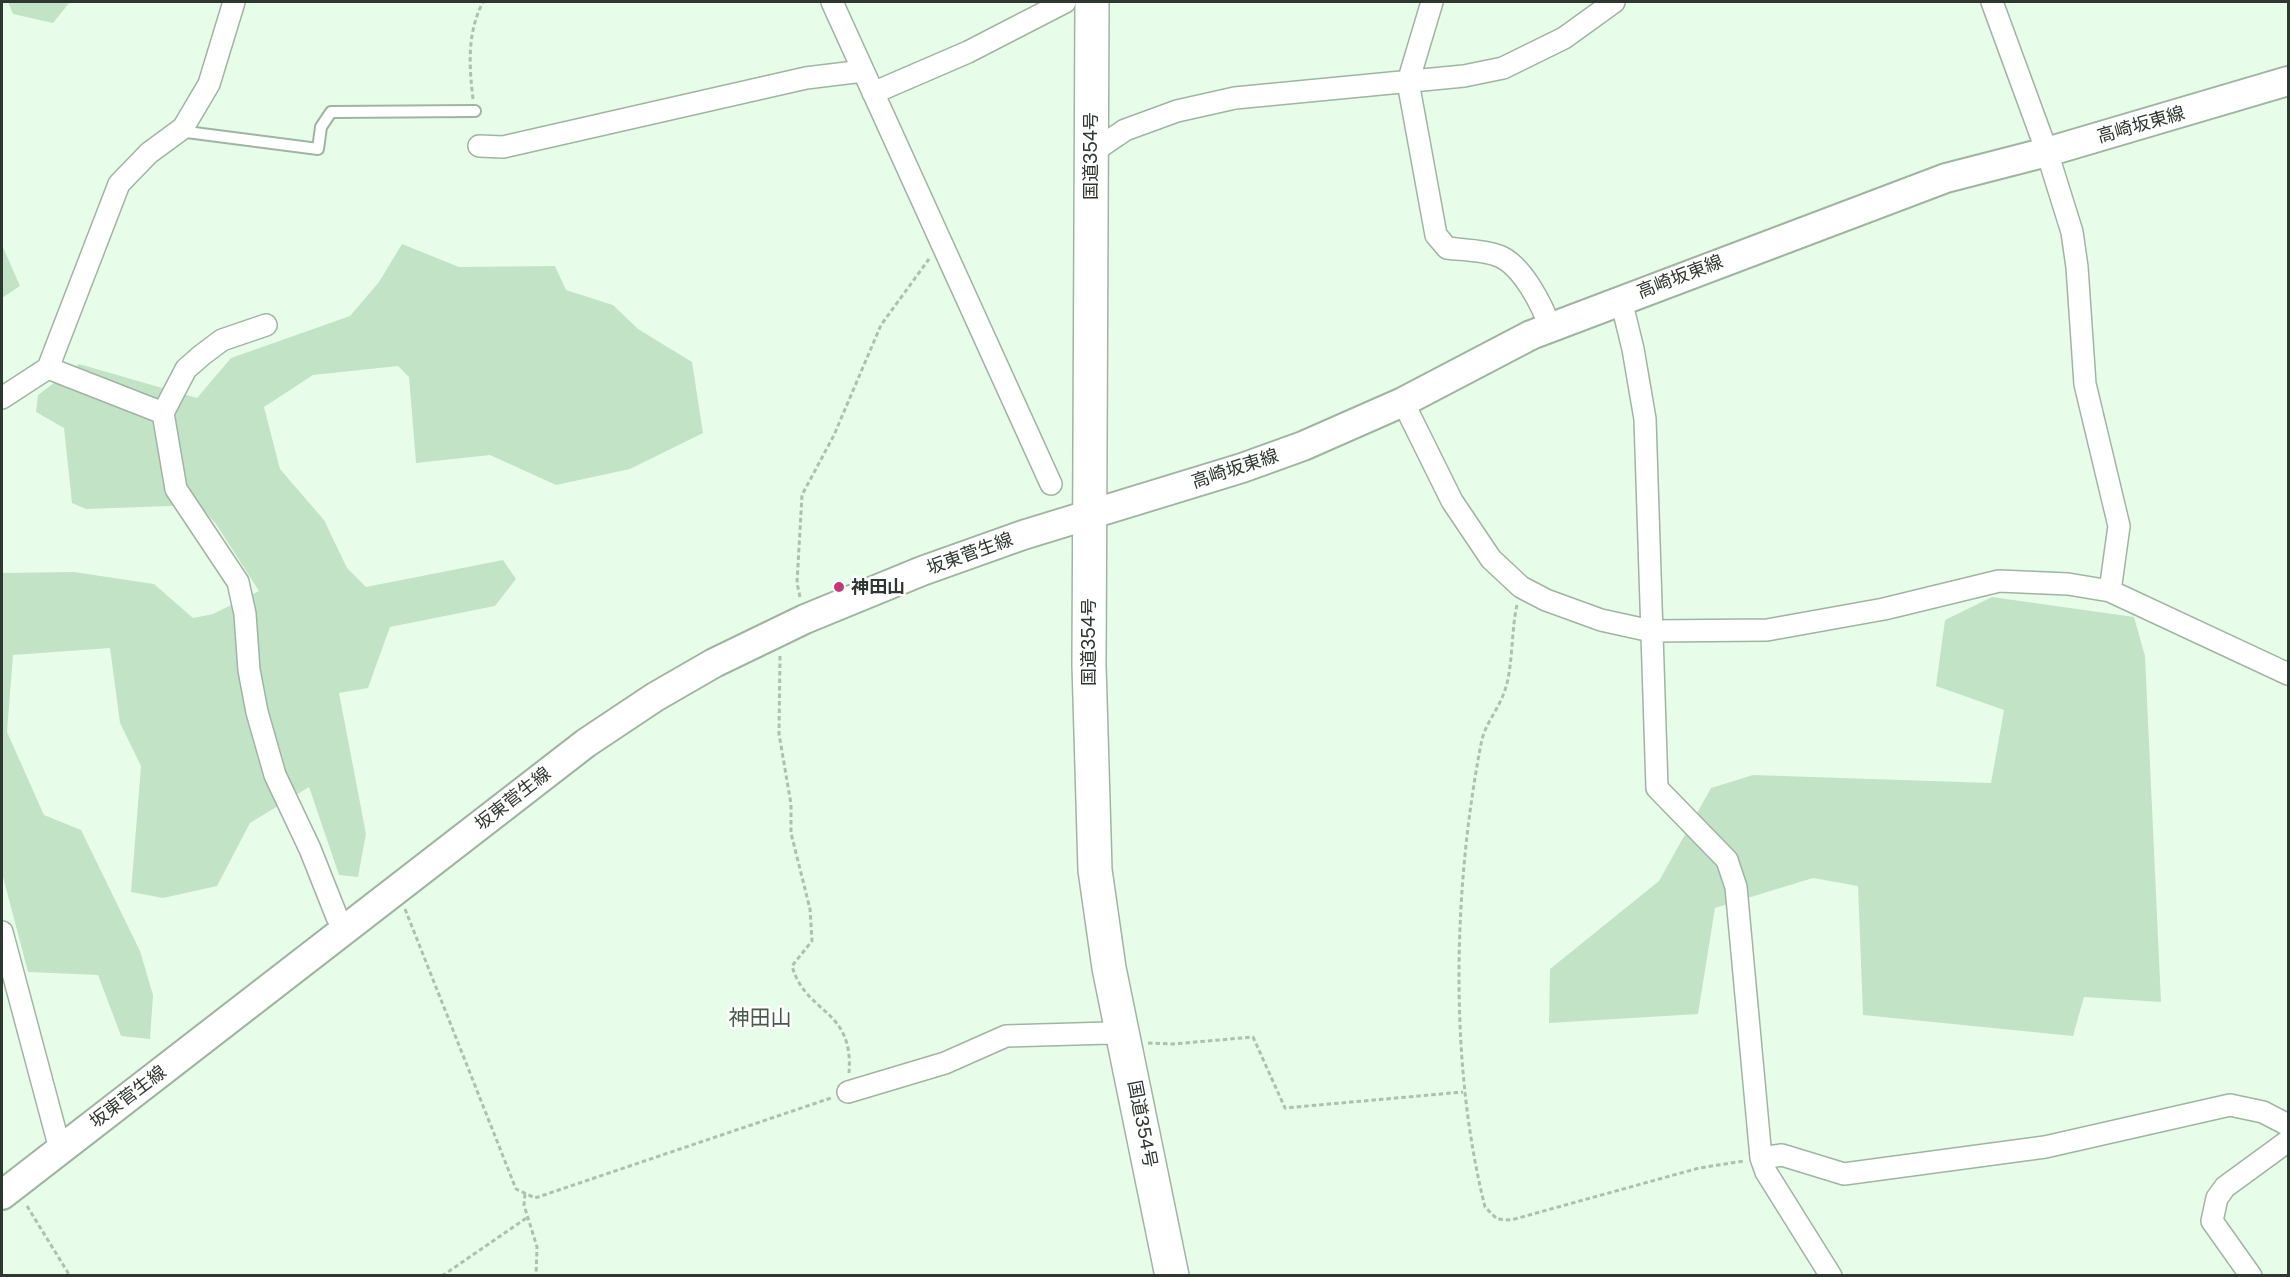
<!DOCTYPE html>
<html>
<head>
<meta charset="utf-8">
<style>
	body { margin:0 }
	#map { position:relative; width:2290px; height:1277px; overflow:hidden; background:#e8fde9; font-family:"Public Sans",sans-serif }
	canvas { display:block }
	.frame { position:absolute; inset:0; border:3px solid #2f3830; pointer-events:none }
</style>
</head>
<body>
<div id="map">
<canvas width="2290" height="1277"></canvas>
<div class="frame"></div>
</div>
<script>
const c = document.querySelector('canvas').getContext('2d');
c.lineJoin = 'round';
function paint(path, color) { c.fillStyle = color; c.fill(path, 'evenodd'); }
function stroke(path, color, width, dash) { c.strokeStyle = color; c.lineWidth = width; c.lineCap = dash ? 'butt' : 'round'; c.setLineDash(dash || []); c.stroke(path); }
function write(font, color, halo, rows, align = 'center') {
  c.font = font + ' "Public Sans","Noto Sans JP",sans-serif'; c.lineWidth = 5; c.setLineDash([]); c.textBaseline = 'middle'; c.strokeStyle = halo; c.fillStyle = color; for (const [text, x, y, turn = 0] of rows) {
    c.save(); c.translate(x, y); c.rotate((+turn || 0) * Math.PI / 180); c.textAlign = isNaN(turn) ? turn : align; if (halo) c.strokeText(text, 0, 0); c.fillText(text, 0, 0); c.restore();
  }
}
paint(new Path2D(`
	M8 2H70L53 23 13 14Z
	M402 244 459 267 555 266 566 290 613 305 638 329 692 362 703 433 630 469 556 485 490 455 416 463 409 377 398 366 313 375 264 407 280 469 324 520 347 568 366 587 503 560 516 579 495 606 390 627 368 688 339 693 366 834 358 877 339 875 309 787 250 823 217 886 163 898 131 892 141 766 120 723 110 648 13 655 7 732 44 815 81 830 140 951 153 995 150 1039 121 1036 98 975 28 972 2 873V573L74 572 154 584 193 618 213 614 259 591 216 524 199 505 86 509 72 503 64 428 36 412 38 395 79 364 197 398 231 358 350 316 379 282Z
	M2 245 20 286 2 298Z
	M1992 597 2134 617 2145 656 2161 1002 2084 997 2073 1036 1863 1015 1858 886 1813 878 1715 908 1698 1014 1549 1023 1550 969 1659 881 1711 788 1753 775 1991 783 2004 710 1936 686 1945 620Z`), '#c3e3c6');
const lane = new Path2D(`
	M179 131 318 149 321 127 331 112 475 111`);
const street = new Path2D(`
	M832 2 1051 484
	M1432 2 1408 82 1436 235 1447 248C1463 250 1484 250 1499 256 1522 265 1543 306 1550 328
	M1992 2 2047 152 2072 232 2077 267 2085 384 2119 526 2110 591
	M873 93 968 52 1065 2
	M479 146 503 147 806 78 863 71
	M1091 153 1125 130 1177 111 1235 98 1464 76 1503 68 1564 38 1614 2
	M1621 300 1633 349 1645 419 1657 788 1727 860 1736 887 1761 1158 1766 1172 1831 1276
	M266 325 222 340 202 355 186 369 163 413 176 489 238 582 245 614 249 670 257 712 275 775 310 849 337 917 347 929
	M48 368 163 413
	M2 398 48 368 119 184 149 153 183 128 209 84 234 2
	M1403 402 1452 501 1491 559 1521 587 1546 600 1601 620 1651 631 1767 630 1884 609 1999 581 2068 584 2110 591 2288 674
	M2 932 60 1149
	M848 1092 945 1063 1006 1036 1109 1033 1124 1037
	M1761 1158 1782 1155 1844 1174 2045 1147 2230 1105 2263 1112 2288 1125
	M2251 1276 2212 1221 2217 1198 2225 1187 2288 1141`);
const secondary = new Path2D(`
	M2 1195 586 743 655 697 714 663 805 619 922 571 1023 535 1242 468 1303 446 1403 402 1531 335 1946 178 2047 152 2288 81`);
const highway = new Path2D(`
	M1092 2 1089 665 1095 870 1109 968 1172 1276`);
stroke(lane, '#a0b4a2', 14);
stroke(street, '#a0b4a2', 24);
stroke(secondary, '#a0b4a2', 32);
stroke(highway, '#a0b4a2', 36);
stroke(new Path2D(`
	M473 99C469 65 467 33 483 2
	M800 597 797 583 802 495 834 435 881 325 929 259
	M1517 605C1511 631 1513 667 1505 690 1499 709 1484 725 1481 744 1453 889 1449 1064 1485 1207L1497 1219 1511 1220 1699 1168 1744 1161
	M780 656 779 734 791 804V833L810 909 812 941 792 966C806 1015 854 1008 849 1073
	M405 909 516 1189 535 1198 831 1098
	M1148 1043 1173 1044 1253 1037 1285 1108 1463 1092
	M525 1194 524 1205 537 1247 536 1276
	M27 1206 70 1276
	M442 1276 528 1217`), '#aec0af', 3, [4.5, 3]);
stroke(lane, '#fff', 10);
stroke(street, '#fff', 21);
stroke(secondary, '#fff', 28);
stroke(highway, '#fff', 33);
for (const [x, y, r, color] of [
	[839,587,6,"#c23976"]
]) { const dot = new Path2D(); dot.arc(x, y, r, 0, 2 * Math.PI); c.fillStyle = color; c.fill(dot); stroke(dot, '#fff', 2); }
write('18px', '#2f3830', '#fff', [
	["高崎坂東線",2141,125,-16],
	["国道354号",1091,156,-90],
	["高崎坂東線",1680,277,-21],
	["高崎坂東線",1235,469,-18],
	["坂東菅生線",970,554,-20],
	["国道354号",1089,642,-90],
	["坂東菅生線",513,799,-38],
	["坂東菅生線",128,1097,-37],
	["国道354号",1142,1124,79]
]);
write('bold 18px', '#2f3830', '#fff', [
	["神田山",851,587]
], 'left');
write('21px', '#485a4a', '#fff', [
	["神田山",760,1019]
]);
</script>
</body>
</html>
